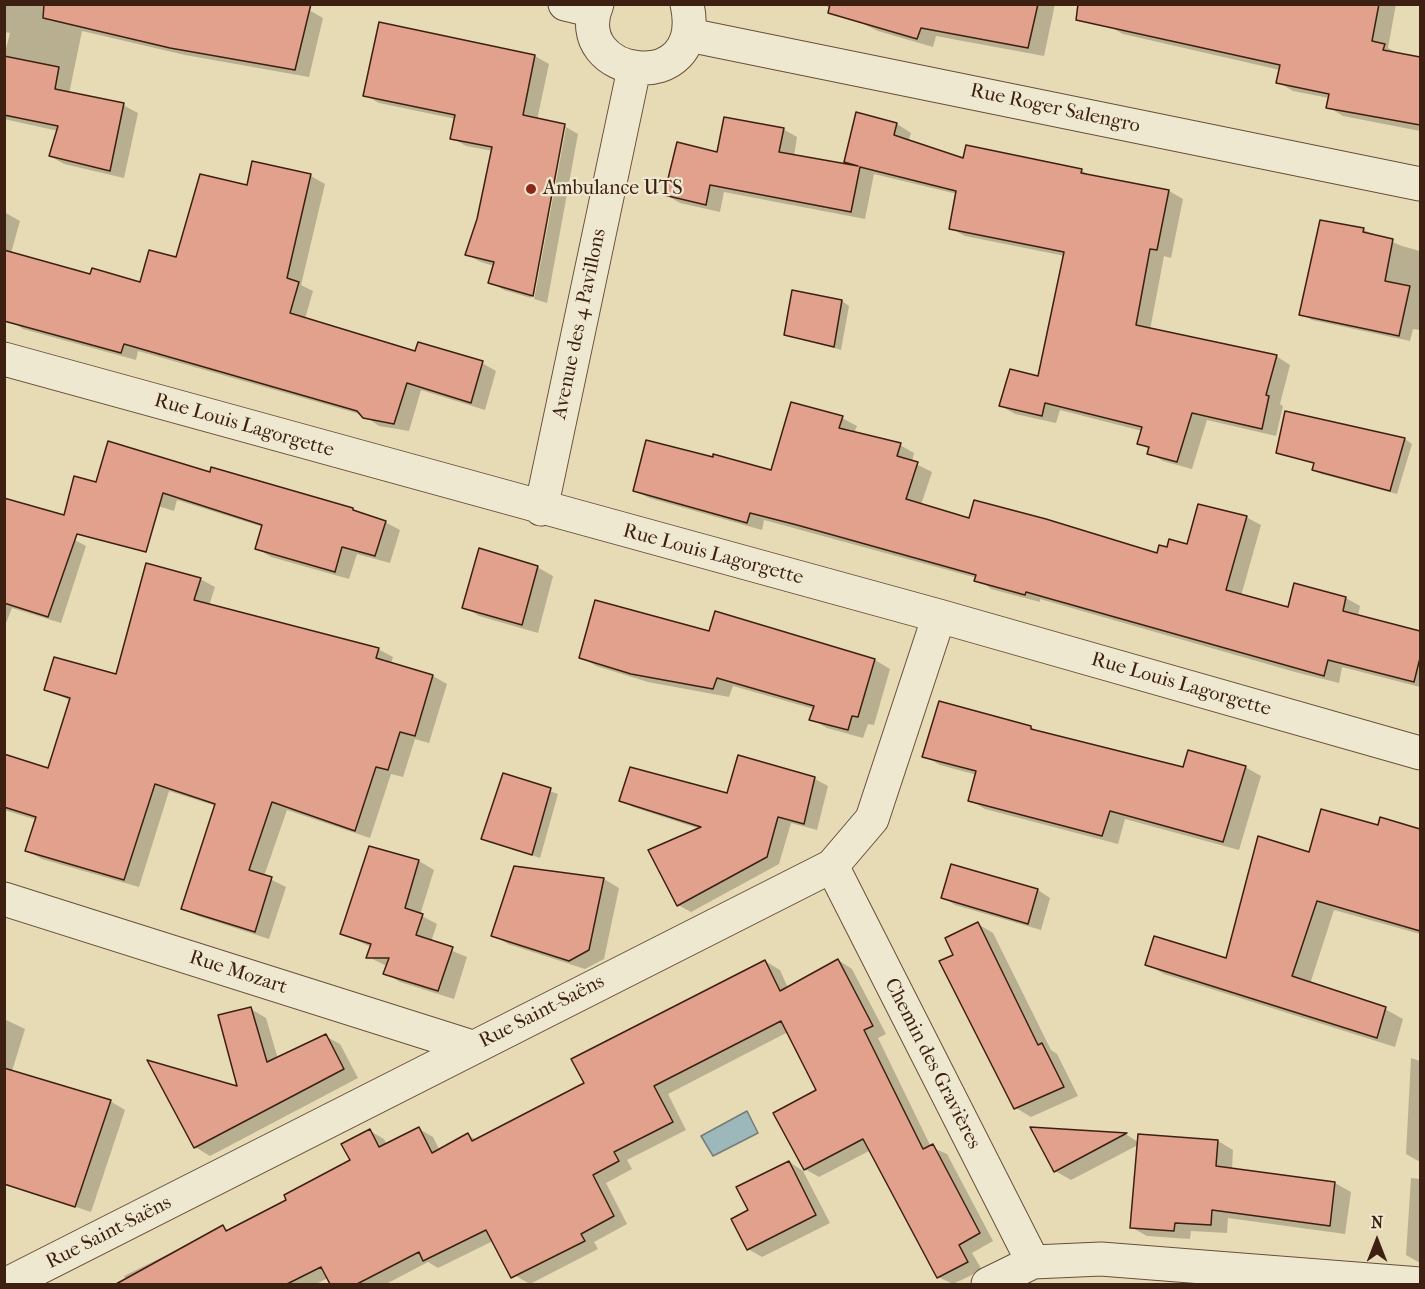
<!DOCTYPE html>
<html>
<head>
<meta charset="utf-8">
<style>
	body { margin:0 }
	#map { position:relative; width:1425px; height:1289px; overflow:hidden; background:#e7dbb6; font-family:"IM FELL French Canon",serif }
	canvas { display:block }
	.frame { position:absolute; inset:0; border:6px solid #3d2011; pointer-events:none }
	.north { position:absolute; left:1347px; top:1211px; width:60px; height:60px; -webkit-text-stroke:4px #efe8d0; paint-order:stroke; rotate:0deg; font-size:16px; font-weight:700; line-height:24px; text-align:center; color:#3d2011 }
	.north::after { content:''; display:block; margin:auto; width:21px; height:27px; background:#3d2011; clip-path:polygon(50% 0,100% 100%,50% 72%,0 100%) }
</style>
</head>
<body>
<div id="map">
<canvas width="1425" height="1289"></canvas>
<div class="frame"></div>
<div class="north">N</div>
</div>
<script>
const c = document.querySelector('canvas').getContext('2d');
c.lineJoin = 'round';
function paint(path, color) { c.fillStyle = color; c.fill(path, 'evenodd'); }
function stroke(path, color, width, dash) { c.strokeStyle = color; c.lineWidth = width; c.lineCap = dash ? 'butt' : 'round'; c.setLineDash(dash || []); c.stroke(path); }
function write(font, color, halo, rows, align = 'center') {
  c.font = font + ' "IM FELL French Canon",serif'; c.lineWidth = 4.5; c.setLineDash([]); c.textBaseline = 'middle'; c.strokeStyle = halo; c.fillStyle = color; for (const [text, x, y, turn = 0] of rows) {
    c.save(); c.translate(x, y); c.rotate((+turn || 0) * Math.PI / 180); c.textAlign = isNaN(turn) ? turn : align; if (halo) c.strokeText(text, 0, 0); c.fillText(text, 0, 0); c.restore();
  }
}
const water = new Path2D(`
	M747 1111 758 1133 713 1156 701 1136Z`);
paint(water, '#9db8ba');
stroke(water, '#777b76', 1.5);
paint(new Path2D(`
	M4 4H242L309 10 323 18 309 77 185 55 82 31 69 94 123 105 138 113 124 178 64 164 50 156 58 131 4 119V56L10 33 4 32Z
	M822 4H1055L1044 56 936 36 933 47 878 31Z
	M1112 4H1396L1388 48 1399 54 1420 59V131L1343 116 1328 107 1329 98 1293 91 1278 82 1280 70 1123 34 1107 25Z
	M380 24 535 56 549 64 537 120 564 126 578 134 547 303 534 299 566 128H563L531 298 504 290 490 282 494 266 481 262 467 255 478 219 493 151 466 146 452 138 456 119 379 103 365 95Z
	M897 124 911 133 908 142 964 160 1081 170 1092 177 1169 191 1183 199 1171 258 1164 256 1150 330 1276 356 1290 365 1280 404 1283 406 1276 436 1207 420 1192 469 1163 461 1149 453 1150 450 1139 443 1142 431 1060 410 1056 423 1015 414 1001 406 1039 378 1065 256 965 236 950 228 957 194 874 174 865 219 724 192 720 212 680 203 666 195 718 153 783 129 797 137 794 156 854 166 845 161Z
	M253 163 311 176 325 184 301 285 313 291 305 319 416 353 482 363 496 371 485 410 421 390 409 431 379 426 363 415 138 351 136 360 23 329 4 316V212L20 221 11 253 91 276 141 284 177 259 248 187Z
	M1321 222 1364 230 1402 246 1420 251V330L1413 329 1410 341 1312 320 1301 314Z
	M842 301 849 306 841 350 786 334Z
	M842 418 857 426 854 433 900 445 914 453 912 462 932 472 921 505 970 520 1158 555 1168 549 1188 546 1246 517 1261 525 1241 596 1289 609 1295 585 1346 598 1360 606 1358 616 1420 632V687L1342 667 1339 683 1295 672 1040 599V602L991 589 977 578 764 520 762 530 649 498 634 490 772 472Z
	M1405 439 1412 444 1397 494 1321 474 1313 470 1315 464 1277 452Z
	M211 474 353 509 385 522 400 530 390 563 357 554 349 579 271 557 256 548 263 527 177 500 174 511 112 492Z
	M4 521 73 539 86 546 61 623 12 608 4 628Z
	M537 567 553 576 538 633 479 616 464 607Z
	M200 579 215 587 209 606 378 649 393 657 391 664 433 676 447 684 429 743 415 739 403 777 391 774 370 838 287 810 264 876 286 887 269 939 198 916 183 908 216 806 169 791 139 887 42 859 27 851 37 820 4 810V756L49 769 71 701 46 689 117 676Z
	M710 633 875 660 890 669 874 725 868 724 863 738 827 728 811 719 814 709 733 686 729 697 648 682 596 666 581 657Z
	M1031 727 1041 733 1184 769 1245 767 1261 776 1239 850 1125 819 1118 844 985 809 970 800 977 775 940 765 924 756Z
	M739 757 815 779 828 786 817 830 791 823 779 864 691 912 678 905 700 829 633 807 621 800 728 795Z
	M504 775 558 794 540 858 482 838Z
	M1381 819 1420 830V934L1334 910 1310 984 1385 1009 1403 1019 1395 1047 1164 974 1147 964 1227 960 1310 853 1379 826Z
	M419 861 434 870 420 915 437 924 431 942 467 957 454 999 400 982 385 973 387 966 368 957 371 947 342 934Z
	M952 866 1038 890 1050 898 1041 930 955 905 943 897Z
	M515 867 604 879 619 888 604 959 585 969 508 944 493 935Z
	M978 924 993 933 1051 1050 1057 1054 1078 1096 1031 1117 1016 1108 955 955Z
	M838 960 852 969 886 1034 878 1038 931 1147 947 1154 993 1241 972 1253 982 1270 953 1284 938 1277 871 1150 819 1177 805 1169 818 1091 788 1032 668 1094 686 1130 627 1160 632 1169 606 1183 627 1224 594 1242 598 1249 530 1284 516 1276 502 1249 493 1241 438 1268 428 1262 386 1284H332L328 1278 316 1284H125L128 1283 124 1276 223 1227 230 1231 288 1200 352 1160 370 1131 384 1139 387 1145 419 1129 433 1137 440 1151 468 1135 477 1140 586 1084 765 961 780 970 788 988Z
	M251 1009 266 1018 278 1059 325 1036 340 1044 358 1078 210 1156 195 1147 239 1088Z
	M4 1019 25 1029 12 1071 110 1101 125 1110 91 1212 4 1183Z
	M1411 1058 1420 1061V1162L1406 1154Z
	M1033 1128 1127 1135 1138 1142 1218 1141 1233 1150 1232 1169 1335 1183 1351 1192 1345 1234 1228 1218 1227 1233 1191 1231 1190 1239 1147 1236 1131 1227 1138 1145 1071 1180 1055 1171Z
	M789 1162 803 1171 830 1223 762 1257 748 1249 750 1211Z
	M1411 1178 1420 1179V1263L1406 1255Z`), '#0003');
const building = new Path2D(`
	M44 4H311L295 70 170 48 43 18Z
	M830 4H1038L1028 48 921 28 917 39 828 13Z
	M1078 4H1379L1372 41 1385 44 1383 50 1420 57V125L1326 108 1329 94 1276 83 1280 65 1076 20Z
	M379 22 535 55 523 115 565 124 533 296 488 283 494 262 465 255 477 219 492 147 450 139 455 115 363 96Z
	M4 56 59 67 55 89 124 103 110 171 49 156 58 126 4 115Z
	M856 112 897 123 894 135 963 158 966 145 1082 169 1081 173 1169 190 1157 250 1150 249 1136 325 1277 355 1266 395 1269 396 1262 429 1192 413 1177 462 1147 454 1149 447 1137 444 1142 427 1045 403 1042 416 999 406 1010 369 1038 376 1064 252 949 229 956 191 860 167 851 212 710 185 706 205 664 195 677 142 717 152 724 117 784 128 779 152 858 166 844 162Z
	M252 161 311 174 287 278 299 282 290 313 415 351 418 342 483 361 471 403 407 383 394 424 363 418 357 411 124 344 121 353 4 321V250L90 274 92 268 140 282 149 250 176 257 200 174 247 185Z
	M1320 220 1364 228 1363 232 1393 239 1385 281 1410 286 1399 336 1299 315Z
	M792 290 842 300 834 347 784 335Z
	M791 402 843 416 839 428 901 443 897 456 918 462 906 499 969 518 974 500 1046 519 1157 553 1159 545 1167 547 1169 539 1187 544 1198 504 1247 516 1226 590 1288 607 1294 583 1346 597 1343 611 1420 631V658L1414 682 1328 660 1324 676 1026 592 1025 595 974 581 976 575 797 525 750 513 747 523 633 491 646 440 713 457V454L771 470Z
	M1285 411 1405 438 1390 491 1312 470 1314 463 1276 453Z
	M108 441 210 472 211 467 353 508V510L386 521 375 556 342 547 335 572 255 549 262 525 163 493 146 552 77 534 48 617 4 603V498L64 515 74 476 96 482Z
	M479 548 538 566 522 625 462 608Z
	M146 563 201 578 194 600 379 648 376 658 433 675 415 736 400 732 388 770 376 767 355 831 272 802 249 870 272 877 255 932 181 909 215 804 155 784 124 880 25 851 36 817 4 807V754L48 768 70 698 44 690 54 657 116 674Z
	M595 600 709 631 715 611 875 659 858 717 852 716 848 730 809 720 814 706 717 678 713 689 631 674 579 658Z
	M939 701 1031 726V729L1183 767 1188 750 1246 766 1223 842 1110 811 1102 836 968 801 976 771 922 757Z
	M738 755 815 777 804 824 778 817 767 857 677 906 648 850 701 827 619 801 630 767 727 793Z
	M503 773 551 788 532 855 481 839Z
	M1321 809 1378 825 1380 817 1420 829V931L1317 901 1292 976 1386 1007 1377 1038 1145 965 1154 936 1226 958 1258 836 1309 852Z
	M369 846 419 860 405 908 423 914 416 935 453 947 438 991 383 974 389 958H366L371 944 340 934Z
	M951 864 1038 889 1028 924 941 898Z
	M514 866 604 878 589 950 569 961 491 936Z
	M978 922 1038 1045 1042 1043 1064 1087 1014 1109 939 961 953 955 945 938Z
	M838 959 873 1026 864 1030 923 1149 933 1144 980 1233 959 1245 968 1262 937 1278 863 1139 804 1170 773 1113 816 1090 781 1021 654 1086 673 1122 614 1152 619 1161 593 1175 614 1216 581 1234 585 1241 511 1278 486 1230 423 1261 419 1252 357 1284H330L321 1267 287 1284H116L223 1225 226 1231 286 1200 284 1195 350 1160 341 1144 370 1129 379 1147 419 1127 432 1153 468 1133 472 1141 584 1083 571 1059 765 960 780 991Z
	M251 1007 267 1062 326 1034 344 1069 194 1148 147 1060 237 1086 218 1015Z
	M4 1068 111 1100 75 1207 4 1184Z
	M1030 1127 1127 1133 1054 1172Z
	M1138 1134 1218 1140 1216 1166 1335 1182 1330 1226 1212 1210 1211 1225 1175 1223 1174 1231 1130 1228Z
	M789 1161 816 1215 747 1250 731 1219 748 1210 736 1187Z`);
paint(building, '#e1a18c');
stroke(building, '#3d2011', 1.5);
const street = new Path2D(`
	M565 4 594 11
	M597 4C566 78 708 100 687 4
	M689 35 1420 184
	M4 359 939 616 1420 753
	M541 509 634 69
	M832 866 1033 1262
	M4 899 472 1047
	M7 1284 832 866 872 819 939 616
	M988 1284 1033 1262 1101 1259 1420 1284`);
stroke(street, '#684f3a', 35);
stroke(street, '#efe8d0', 33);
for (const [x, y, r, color] of [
	[531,189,6,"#8f2418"]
]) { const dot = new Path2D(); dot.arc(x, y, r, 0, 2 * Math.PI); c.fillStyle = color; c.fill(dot); stroke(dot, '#efe8d0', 2); }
write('20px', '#3d2011', '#efe8d0', [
	["Rue Roger Salengro",1055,109,12],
	["Avenue des 4 Pavillons",580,324,-78],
	["Rue Louis Lagorgette",244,426,16],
	["Rue Louis Lagorgette",713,555,15],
	["Rue Louis Lagorgette",1181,685,16],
	["Rue Mozart",238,973,18],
	["Rue Saint-Saëns",542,1012,-27],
	["Chemin des Gravières",932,1064,63],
	["Rue Saint-Saëns",109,1233,-27]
]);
write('20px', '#3d2011', '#efe8d0', [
	["Ambulance UTS",543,189]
], 'left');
</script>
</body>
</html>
